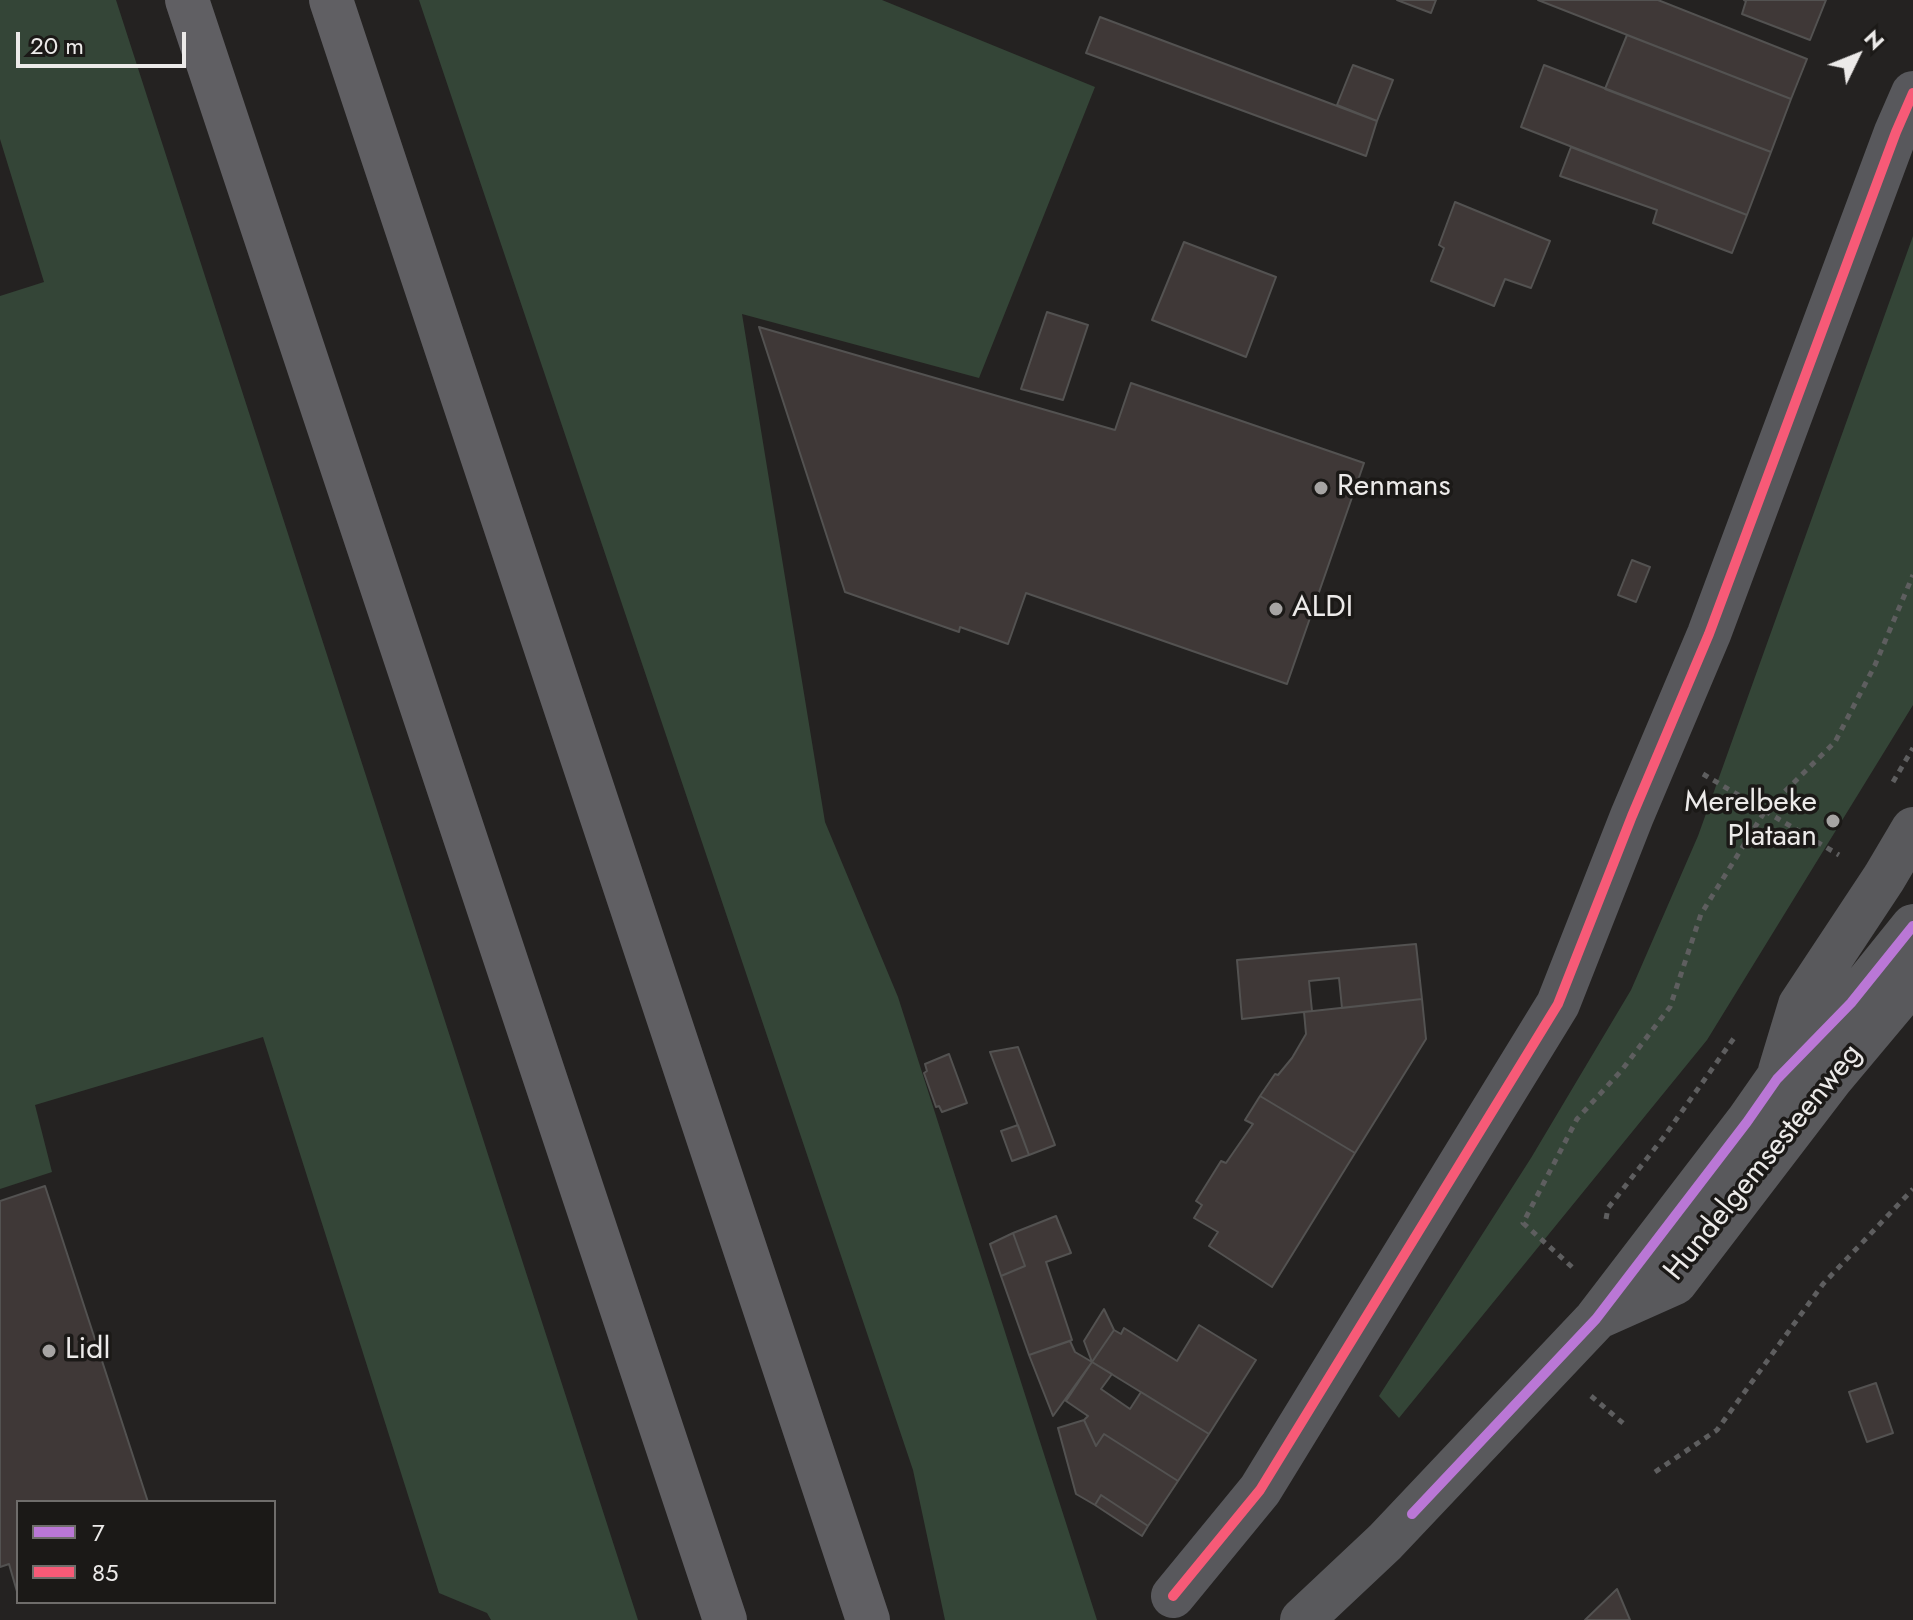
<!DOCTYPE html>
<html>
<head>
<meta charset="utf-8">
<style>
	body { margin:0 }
	#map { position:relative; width:1913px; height:1620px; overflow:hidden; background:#242221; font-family:Jost,sans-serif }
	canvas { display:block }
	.legend { position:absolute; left:16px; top:1500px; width:260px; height:104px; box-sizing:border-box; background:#1b1917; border:2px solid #6f6d6b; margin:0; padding:10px 14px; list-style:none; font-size:24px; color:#eceae9 }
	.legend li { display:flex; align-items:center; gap:16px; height:40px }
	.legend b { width:40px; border:2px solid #6f6d6b }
	.north { position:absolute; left:1817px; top:16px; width:80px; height:80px; -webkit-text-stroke:6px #1b1917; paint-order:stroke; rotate:47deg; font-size:22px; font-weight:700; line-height:32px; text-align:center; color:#eceae9 }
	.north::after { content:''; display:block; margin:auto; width:28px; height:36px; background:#eceae9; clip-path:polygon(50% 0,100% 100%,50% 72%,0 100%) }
	.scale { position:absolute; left:16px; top:32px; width:170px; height:36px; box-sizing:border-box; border:4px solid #eceae9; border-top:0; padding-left:10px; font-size:24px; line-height:28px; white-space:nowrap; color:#eceae9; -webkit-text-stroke:6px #1b1917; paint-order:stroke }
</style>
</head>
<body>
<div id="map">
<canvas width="1913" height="1620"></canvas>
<ul class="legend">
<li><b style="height:10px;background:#ba77d6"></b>7</li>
<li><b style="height:10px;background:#f75a77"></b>85</li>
</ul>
<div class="north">N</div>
<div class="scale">20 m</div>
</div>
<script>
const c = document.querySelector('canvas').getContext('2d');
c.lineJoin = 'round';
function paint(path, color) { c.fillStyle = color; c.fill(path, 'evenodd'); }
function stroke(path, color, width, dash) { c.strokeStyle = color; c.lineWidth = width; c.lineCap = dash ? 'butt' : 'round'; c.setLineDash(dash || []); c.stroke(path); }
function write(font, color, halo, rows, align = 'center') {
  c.font = font + ' Jost,sans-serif'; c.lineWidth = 7; c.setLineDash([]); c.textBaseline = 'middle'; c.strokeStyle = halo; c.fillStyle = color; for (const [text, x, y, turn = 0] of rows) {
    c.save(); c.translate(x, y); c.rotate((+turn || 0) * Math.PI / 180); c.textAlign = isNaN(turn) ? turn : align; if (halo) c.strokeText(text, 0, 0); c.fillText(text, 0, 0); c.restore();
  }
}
paint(new Path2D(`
	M0 0H116L638 1620H491L487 1613 439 1593 263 1037 35 1105 52 1172 0 1189V296L44 282 0 139Z
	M419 0H882L1095 87 979 378 742 314 825 822 898 997 1097 1620H945L913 1470Z
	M1913 236V705L1707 1040 1399 1418 1379 1396 1531 1158 1631 990 1698 836Z`), '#344537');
const building = new Path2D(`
	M1397 0H1436L1431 13Z
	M1538 0H1658L1807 59 1791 99Z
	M1744 0H1826L1810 40 1742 14 1746 1Z
	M1100 17 1377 121 1366 156 1086 53Z
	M1627 35 1791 99 1771 152 1605 89Z
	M1353 65 1393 80 1377 121 1337 105Z
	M1544 65 1771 152 1747 215 1521 127Z
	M1571 147 1747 215 1732 253 1653 223 1657 210 1560 176Z
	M1455 202 1550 241 1531 288 1505 279 1494 306 1431 281 1444 248 1439 245Z
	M1184 242 1276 277 1246 357 1152 320Z
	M1047 312 1088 325 1063 400 1021 389Z
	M759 327 1115 430 1131 383 1364 463 1287 684 1026 593 1008 644 960 627 959 632 845 592Z
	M1632 560 1650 567 1636 602 1618 595Z
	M1416 944 1422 999 1342 1008 1339 978 1309 981 1312 1011 1242 1019 1237 960Z
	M1422 999 1426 1039 1355 1153 1260 1096 1275 1074 1278 1075 1292 1058 1306 1034 1304 1012Z
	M1018 1047 1055 1145 1029 1155 990 1052Z
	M949 1054 967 1103 942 1112 939 1106 936 1107 924 1073 927 1071 925 1064Z
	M1260 1096 1355 1153 1272 1287 1209 1246 1218 1232 1194 1218 1202 1205 1196 1201 1221 1161 1226 1163 1253 1124 1245 1120Z
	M1018 1125 1029 1155 1012 1161 1001 1131Z
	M45 1186 148 1502H18V1595L9 1564 0 1567V1201Z
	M1056 1216 1071 1253 1046 1262 1072 1340 1029 1355 1001 1276 1025 1266 1013 1233Z
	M1013 1233 1025 1266 1001 1276 990 1244Z
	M1104 1309 1114 1330 1092 1362 1084 1341Z
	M1199 1325 1256 1360 1209 1434 1092 1362 1114 1330 1121 1334 1124 1328 1177 1361Z
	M1070 1341 1075 1352 1092 1362 1053 1416 1029 1355Z
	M1092 1362 1112 1374 1101 1389 1130 1409 1141 1392 1209 1434 1178 1481 1104 1434 1096 1446 1084 1420 1088 1416 1066 1401Z
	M1876 1383 1893 1433 1867 1442 1849 1392Z
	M1084 1420 1096 1446 1104 1434 1178 1481 1148 1526 1101 1495 1095 1505 1076 1494 1058 1428Z
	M1101 1495 1148 1526 1142 1536 1095 1505Z
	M1617 1589 1630 1620H1585Z`);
paint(building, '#3f3837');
stroke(building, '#535251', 2);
stroke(new Path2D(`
	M1703 774 1839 855
	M1893 782 1913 748
	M1606 1219 1608 1208 1663 1138 1734 1038
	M1572 1267 1523 1223 1577 1119 1621 1071 1670 1007 1701 914 1765 811 1835 742 1875 665 1913 575
	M1591 1396 1624 1424
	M1655 1472 1717 1430 1823 1284 1913 1189`), '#5e5e5f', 5, [6, 6]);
stroke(new Path2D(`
	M1173 1596 1260 1490 1558 1004 1632 816 1709 634 1896 132 1913 93`), '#58585c', 44);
stroke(new Path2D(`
	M1780 1071 1800 1005 1884 878 1913 829
	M1601 1316 1675 1283 1831 1079 1913 981
	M1302 1620 1385 1542 1596 1319 1747 1122 1777 1079 1851 1003 1913 926`), '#59595c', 44);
stroke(new Path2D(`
	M187 0 725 1620
	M331 0 868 1620`), '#605f63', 44);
stroke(new Path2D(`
	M1412 1514 1596 1319 1747 1122 1777 1079 1851 1003 1913 926`), '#ba77d6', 10);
stroke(new Path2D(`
	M1173 1596 1260 1490 1558 1004 1632 816 1709 634 1896 132 1913 93`), '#f75a77', 10);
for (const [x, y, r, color] of [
	[1321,488,8,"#a6a4a3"],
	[1276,609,8,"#a6a4a3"],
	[1833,821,8,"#a6a4a3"],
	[49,1351,8,"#a6a4a3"]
]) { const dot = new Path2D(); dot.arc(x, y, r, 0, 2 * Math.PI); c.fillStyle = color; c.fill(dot); stroke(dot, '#1b1917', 3); }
write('30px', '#eceae9', '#1b1917', [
	["Renmans",1337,488],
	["ALDI",1292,609],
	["Merelbeke",1817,804,"right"],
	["Plataan",1817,838,"right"],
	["Lidl",65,1351]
], 'left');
write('30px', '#eceae9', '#1b1917', [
	["Hundelgemsesteenweg",1764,1163,-51]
]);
</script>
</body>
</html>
